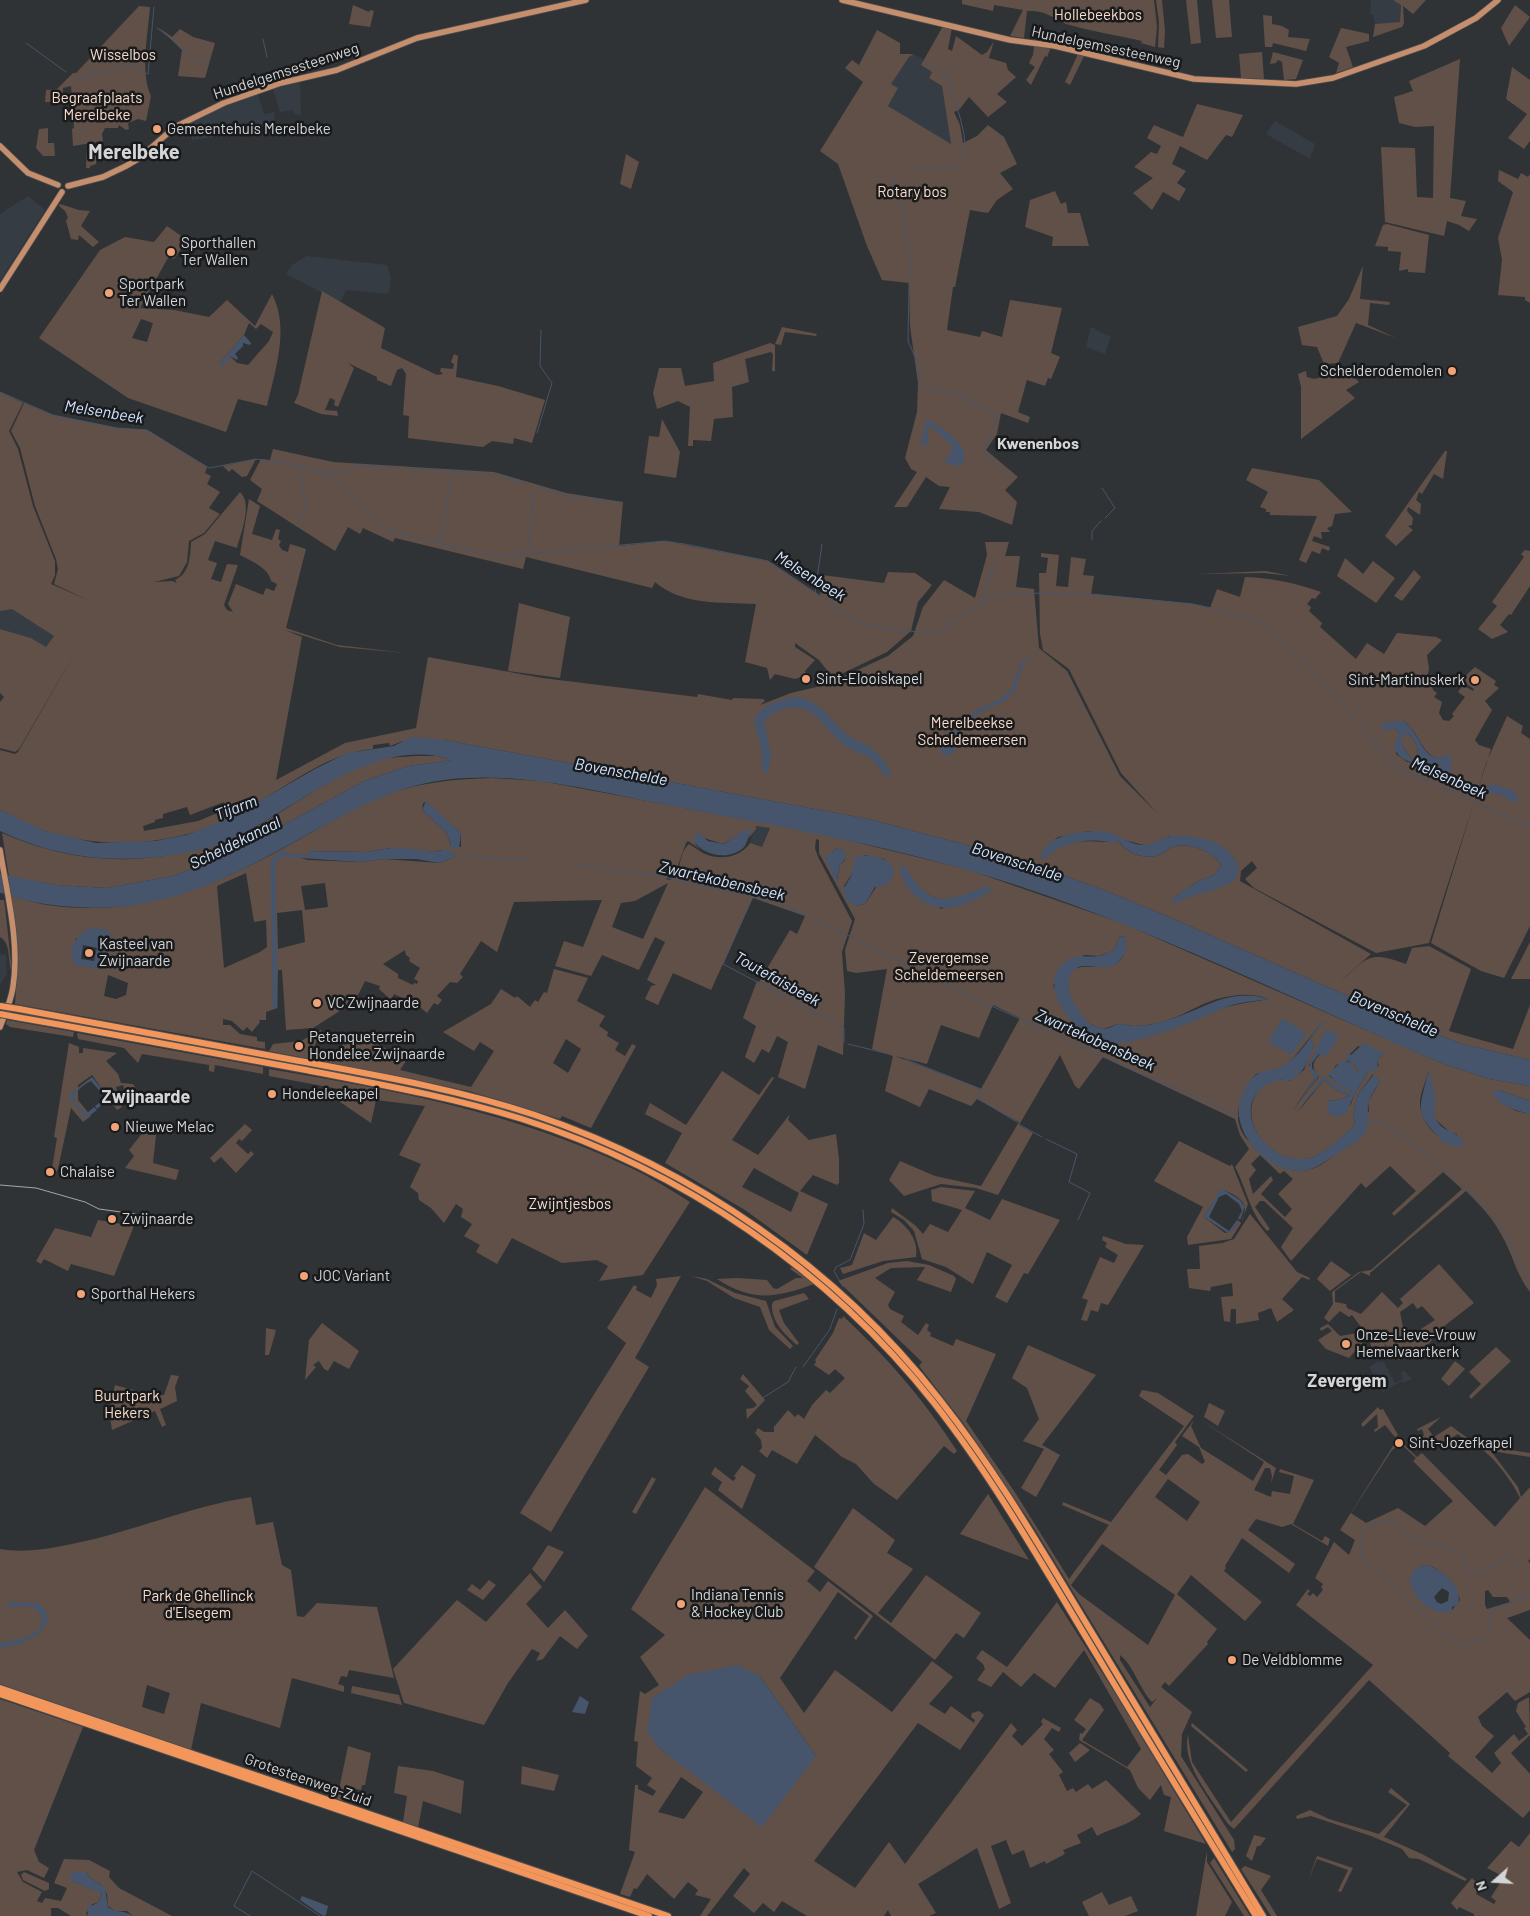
<!DOCTYPE html>
<html>
<head>
<meta charset="utf-8">
<style>
	body { margin:0 }
	#map { position:relative; width:1530px; height:1916px; overflow:hidden; background:#303336; font-family:Barlow,sans-serif }
	canvas { display:block }
	.north { position:absolute; left:1470px; top:1856px; width:50px; height:50px; -webkit-text-stroke:4px #191a1c; paint-order:stroke; rotate:251deg; font-size:14px; font-weight:700; line-height:20px; text-align:center; color:#d4d5d7 }
	.north::after { content:''; display:block; margin:auto; width:18px; height:22px; background:#d4d5d7; clip-path:polygon(50% 0,100% 100%,50% 72%,0 100%) }
</style>
</head>
<body>
<div id="map">
<canvas width="1530" height="1916"></canvas>
<div class="north">N</div>
</div>
<script>
const c = document.querySelector('canvas').getContext('2d');
c.lineJoin = 'round';
function paint(path, color) { c.fillStyle = color; c.fill(path, 'evenodd'); }
function stroke(path, color, width, dash) { c.strokeStyle = color; c.lineWidth = width; c.lineCap = dash ? 'butt' : 'round'; c.setLineDash(dash || []); c.stroke(path); }
function write(font, color, halo, rows, align = 'center') {
  c.font = font + ' Barlow,sans-serif'; c.lineWidth = 5; c.setLineDash([]); c.textBaseline = 'middle'; c.strokeStyle = halo; c.fillStyle = color; for (const [text, x, y, turn = 0] of rows) {
    c.save(); c.translate(x, y); c.rotate((+turn || 0) * Math.PI / 180); c.textAlign = isNaN(turn) ? turn : align; if (halo) c.strokeText(text, 0, 0); c.fillText(text, 0, 0); c.restore();
  }
}
paint(new Path2D(`
	M1371 0H1393L1401 4 1400 23 1375 24 1373 15 1370 14Z
	M914 54 924 60 921 65 932 72 929 78 942 86 951 145 888 106 898 88 890 84 909 57Z
	M300 82 301 115 294 114 293 110 280 112 273 89Z
	M258 94 264 114 275 112 274 123 246 126V132L192 140 187 124 214 110Z
	M1275 121 1315 144 1310 159 1266 134Z
	M28 196 45 210 0 281V214Z
	M307 256 387 265 391 278 390 288 387 294 346 290 340 302 286 274 292 265Z
	M1091 327 1111 337 1105 354 1086 347Z
	M16 605 61 634 54 636 46 647 31 638 0 629V608Z
	M755 826 770 828 762 847 750 843Z
	M6 954 7 974 0 984V955Z
	M1378 1362H1384L1395 1383 1402 1379 1401 1373 1404 1371 1412 1379 1403 1383 1402 1381 1383 1392 1369 1367Z`), '#363c44');
paint(new Path2D(`
	M962 0H1154L1157 27 1155 47 1141 43 1142 41C1118 35 1093 32 1070 25 1052 20 1050 10 1027 11L1024 38 1010 36 1023 10 994 5 993 11 962 4Z
	M1156 0H1162L1165 31 1164 48 1158 47 1159 22Z
	M1186 0H1197L1201 43 1191 44Z
	M1212 0H1229L1232 37 1216 38Z
	M1393 0H1426L1413 14 1403 6 1404 23 1402 27 1373 37 1375 24 1400 22 1401 5Z
	M353 5 369 12 370 10 374 11 370 27 349 24Z
	M1515 5 1530 17 1509 46 1501 28Z
	M139 6 150 7C148 34 140 72 151 96L146 121 138 119 128 123 129 129 126 130 119 125 118 128H105L102 134 103 141 73 146 72 129 74 128 71 86 63 88V102H45L46 90 57 89 73 73H76Z
	M1263 15 1272 16V24L1282 26 1289 30 1288 37 1310 39 1306 51 1273 43 1272 47H1265Z
	M943 26 952 28 948 49 952 51 956 36 982 55 987 52 994 41 989 58 1006 63 1008 70 1016 77 997 94 1007 102 988 117 969 97 959 110 954 112 960 125 963 143 977 136 988 125 1004 137 1017 164 1000 173 1013 189 997 200 988 213 970 210 955 287H953L947 330 980 337 982 331 1002 337 1010 300 1062 308 1051 353 1060 357 1051 379 1048 378 1045 386 1027 380 1018 412 1030 417 1028 423 1001 413 997 434 986 450 1018 477 1005 490 1017 502 1012 525 979 512 939 509 950 487 939 486 926 477 907 507H894L917 472 911 469 905 458 917 412 918 383 910 326 909 283 882 280 867 246 838 164 820 151 863 82 845 68 852 60 859 65 877 30 900 43V54H914L909 57 891 84 898 88 888 106 951 144 942 86 929 78 932 72 921 65Z
	M158 27 172 37 180 29 193 37 215 43 205 78 178 76 182 50Z
	M1341 28 1369 34V41L1346 47 1353 67 1336 73 1339 63 1329 57Z
	M1034 46 1051 47 1047 57 1045 56 1031 85 1026 80 1035 67 1029 63 1033 55Z
	M1262 52 1264 79 1241 78 1239 54Z
	M1273 52 1303 60 1296 79 1284 80 1282 62 1278 60 1276 63 1270 64Z
	M1078 54 1084 56 1070 85 1065 82Z
	M1460 59 1450 198 1466 201 1461 216 1477 219 1469 231 1459 225 1447 221 1444 236 1385 222 1381 147 1415 148 1417 197 1433 198 1434 126 1415 127 1399 123 1394 97 1413 91 1409 81Z
	M1512 67 1530 80V141L1524 149 1508 138 1527 114 1506 99Z
	M1197 104 1243 115 1232 137 1226 135 1207 160 1180 146 1172 164 1186 171 1177 183 1186 189 1179 201 1163 192 1152 210 1133 193 1153 178 1134 167 1151 152 1157 154 1161 146 1147 138 1154 125 1183 137Z
	M48 128V143H54L55 156H43L36 148 39 129Z
	M87 148H95L94 151H97L96 164 90 166V168H86Z
	M626 154 639 162 631 189 620 184Z
	M1499 170 1518 179 1521 173 1528 177 1530 174V303L1525 300V297L1498 295 1502 260 1498 238 1513 192 1498 181Z
	M1055 191 1061 204 1066 202 1068 213H1080L1089 246H1052L1053 237 1025 227 1030 200Z
	M60 204 79 210 90 211 81 226 99 242 93 247 79 235 78 240 71 239 66 221 68 217 65 211 59 206Z
	M1387 224 1429 235 1425 273 1408 272V269L1399 271 1401 252 1388 251V247L1375 246 1383 225Z
	M167 226 187 240 174 259 169 256 140 308 174 310 209 317 227 300 255 326 272 294C290 328 275 371 267 406L238 399 226 432 128 398 39 338 100 250 125 237 154 242ZM141 319 153 323 147 342 132 338ZM249 323 256 329 261 324 273 332 269 341 248 365 237 363 230 356 219 364 244 335Z
	M1363 266 1360 299 1390 302 1389 305 1370 303 1368 325 1396 338 1356 323 1338 363 1324 364 1317 347 1302 345 1298 327 1337 316 1349 299Z
	M322 291 385 328 381 348 437 375 443 374 440 371 441 368 453 369 454 364 451 362 454 354 458 356 456 377 498 386 545 400 532 443 514 438 513 444 492 441 483 447 408 438 409 416 403 415 406 374 402 368 397 370 391 386 377 380V377L348 363 354 368 338 407 334 405 335 400 330 398 325 410 337 411 338 416 321 414 294 403 298 395Z
	M782 327 817 334 816 336 785 332 781 345 775 344Z
	M770 343 775 345V371H772L773 354 771 352 745 359 749 382 732 387 733 417 714 419 711 441 693 440V446H688L690 407 678 401 657 409 653 393 659 368H681L685 386 714 381 713 363Z
	M1306 371 1307 377 1314 379 1338 373 1340 376 1348 371 1359 382 1346 390 1355 398 1301 439V387L1298 374Z
	M0 392 23 403 9 431 18 449 33 506 55 561V575L51 584 90 601 54 584 58 569 56 559 35 506 20 448 11 431 24 403 53 415 117 428 147 430 207 467 205 473 211 476 207 484 220 492 209 508 220 514 204 533 189 541 187 562 179 576 154 582 172 581 177 583 175 580C190 573 190 557 191 542L205 534 240 492C253 504 241 533 237 548L215 541 208 560 217 563 211 579 221 582 227 564 238 565 224 605 227 610 233 612 228 604 236 584 263 595 266 588 274 591 277 584 271 581C269 568 251 561 240 555L249 499 260 506 252 534 272 540 276 529 280 530 278 539 281 541 279 545 282 550 288 552 290 544 306 549 286 628 337 645 407 653 340 647 285 630 302 637 276 780 345 743 416 728 428 657 542 678 697 697 698 694 732 700 733 698 763 699 765 701 760 705 791 693 825 685 888 656 913 636 923 607 944 580 975 598 987 555 985 542H1009L1005 556H1020L1016 587 1034 589 1039 648 1067 671 1120 776 1157 813 1121 773 1069 669 1043 650 1040 634 1039 573H1046L1048 558 1041 557V553L1059 555 1056 586 1068 587 1071 557 1086 559 1083 575 1094 576 1091 594 1193 604 1210 608 1217 589 1240 597 1245 577C1272 578 1295 583 1321 592L1315 599 1312 598 1307 604 1311 607 1309 611 1322 623 1320 627 1356 659 1367 643 1384 654 1397 633 1436 637 1442 640 1427 655 1429 669 1427 677 1431 679 1433 690 1437 693 1434 697 1442 702 1439 713 1443 720 1449 721 1454 716 1452 714 1465 697 1458 692 1463 685 1473 691 1474 689 1465 683 1464 677 1475 667 1496 681 1494 685 1499 688 1485 701 1492 710 1475 740 1479 745 1491 749 1429 943 1376 953 1254 888 1245 879 1257 868 1252 861 1241 871 1240 881 1371 954 1338 983C1368 959 1366 949 1406 964L1412 948 1429 946 1471 969 1449 1031 1513 1049 1530 1005V1060L1462 1044 1416 1026 1176 920 1104 890 1015 858 869 819 445 740 403 741 390 746 389 743 373 745V749C335 752 305 774 273 793 261 800 250 808 237 815 179 845 107 851 45 831 29 826 15 817 0 810V750L15 754 18 752 80 644 19 749 15 752 0 748V702L4 697 0 693V629L31 638 46 647 54 636 12 609 0 611ZM1403 721C1420 731 1422 758 1441 759L1445 782 1442 781V770L1440 766 1407 762 1396 754 1399 732 1395 729H1387ZM224 802 222 811 198 821 144 831 143 826 155 822V820L163 818V814L187 807 190 815ZM1089 831 1144 845H1152L1169 836 1234 857V880L1180 900 1175 897C1183 892 1191 885 1199 881 1209 876 1216 877 1221 865 1212 851 1190 842 1173 847 1168 848 1165 853 1160 855 1147 860 1125 854 1119 841 1104 844 1082 838 1064 844 1055 848 1052 853 1042 852L1058 837Z
	M662 419 680 452 676 478 644 473 649 436 659 437Z
	M273 449 333 462 494 472 566 493 623 502 619 546 665 541 768 561 820 596 822 575 884 583 888 572 915 573 932 585 918 602 911 631 887 652 833 678 819 660 795 643V647L815 660 805 671 807 675 795 679 775 674 770 680 767 668 745 662 756 604C721 602 683 606 655 582L652 588 526 557 523 569 395 538 393 542 363 528 360 534 348 527 335 551 257 501 262 489 250 480 261 459 270 460Z
	M1445 451H1447L1443 479 1434 474 1422 494 1419 492 1416 500 1421 504 1420 515 1408 507 1407 511 1413 518 1412 525 1408 526 1413 530 1396 546 1385 536Z
	M256 459 247 476 242 477 232 469 229 472 223 466Z
	M1252 468 1319 480 1352 512 1335 514 1332 526 1327 528 1330 532H1321L1322 539 1314 536 1312 541 1330 547 1329 551 1322 548 1320 554 1312 551 1306 563 1299 560 1317 516 1270 515V512H1266V509L1260 507 1268 492 1246 480Z
	M1525 550 1530 551V586L1511 615 1509 614 1500 625 1508 632 1492 639 1478 629 1497 606 1492 602 1524 557 1521 554Z
	M1345 558 1363 574 1373 561 1395 578 1376 603 1337 576Z
	M1414 570 1421 577 1402 601 1394 596Z
	M1266 571 1291 576 1264 573 1198 574Z
	M519 603 570 617 560 678 508 671Z
	M1507 716 1523 726 1521 733 1530 739V926L1504 978 1481 971 1431 943 1486 763Z
	M1406 734 1410 735 1417 746 1418 758H1411L1402 745V735Z
	M416 756H437L453 760 408 766 364 781 234 852 173 876 107 888 56 885 9 877 2 833C71 864 147 868 219 842 229 838 239 836 248 831 291 809 331 775 378 760 390 757 403 757 416 756Z
	M492 778 541 781 818 833 966 869 1122 923 1441 1063 1489 1079 1530 1086V1101L1499 1090 1502 1103 1516 1111 1530 1114V1292C1516 1274 1513 1255 1502 1236 1493 1218 1480 1205 1466 1191L1370 1273V1276L1361 1272 1335 1291V1302L1346 1304 1347 1308 1361 1314 1382 1292 1398 1308 1403 1303 1400 1299 1439 1264 1474 1303 1430 1337 1432 1340 1420 1354 1411 1346 1399 1360 1385 1344 1384 1351 1378 1352 1377 1346 1371 1347 1370 1339 1352 1315 1349 1317 1340 1311 1329 1322 1324 1318 1333 1304 1332 1292 1359 1272 1371 1270 1462 1189 1443 1172 1394 1216 1392 1213 1416 1191 1390 1166 1366 1188 1361 1183 1291 1261 1281 1247 1293 1228 1264 1201H1260L1255 1207 1270 1229 1267 1231C1249 1211 1247 1190 1235 1167L1249 1149 1240 1135 1235 1119 1103 1057 1079 1089 1075 1086 1060 1055 1019 1125 1033 1133 998 1195 976 1188 941 1184 904 1196 889 1180 900 1161 935 1176 981 1186 1019 1122 977 1099 971 1106 929 1089 920 1107 885 1091 893 1056 872 1049 887 969 856 973 847 971 845 950 855 919 819 853V840L816 839 815 848 818 857 852 921 842 952 845 993 843 1055 818 1045 805 1089 778 1077 788 1042 777 1036 769 1053 762 1049 754 1063 745 1057 756 1026 743 1018 757 981 759 982 790 930 797 934 805 916 753 898 711 990 673 973 658 1005 645 999 651 986 656 985 647 980 665 942 655 937 639 970 602 955 591 976 555 966 564 941 583 947 602 900 514 902 497 952 481 941 460 974 463 977 457 983 450 982 437 996 442 1000 438 1005 434 1003 427 1013 408 997 404 1003 401 1002 402 998 394 994 391 1000 379 989 380 986 365 981 358 995 354 996V999L346 1007 313 1028 286 1030 282 970H278L277 1008 266 1012V1020H259L260 1022 252 1032 247 1027 243 1031 232 1021 223 1019V1025H230L240 1034 257 1037V1041L265 1042V1049L15 1004 18 961 10 894C30 904 57 907 80 908 154 910 220 883 284 848 318 829 351 808 388 794 422 782 456 779 492 778ZM426 802 461 833V847L451 846 446 832 422 810 423 803ZM756 826 770 828 762 847 750 843C740 858 719 861 703 853 698 850 694 847 689 844 678 854 683 869 670 880L666 879 677 868 686 843 688 841 701 850 695 844 704 838 723 844 735 837 750 833 749 838 756 829ZM390 848 435 852 441 850 453 853 455 857 439 863 384 859 360 862 308 860 285 854 308 856V851L367 852ZM835 848 843 850 845 860 840 865 837 880 835 879C832 862 826 864 835 848ZM864 855 885 859 877 886 865 904 856 906 844 886ZM246 873 254 922 266 920 267 947 260 952 224 968 217 886ZM901 873C912 878 913 883 922 890 944 908 964 895 987 886L941 909ZM325 883 328 907 305 910 301 886ZM668 883 643 939 612 927 621 903 635 901ZM302 910 305 942 278 949 277 913ZM1125 936C1131 994 1066 944 1068 985 1069 1002 1083 1025 1101 1028 1108 1029 1112 1025 1119 1024 1124 1024 1129 1026 1134 1026 1146 1026 1160 1023 1171 1019 1188 1013 1203 1002 1221 998 1237 994 1253 993 1269 999 1254 1002 1239 1003 1224 1008 1156 1029 1089 1083 1053 985L1084 955 1098 956 1113 951 1120 937ZM76 938 108 952 102 968 72 959ZM405 950 406 955 410 958 409 961 420 968 414 979 418 981 417 984 414 983 413 985 398 978V974L383 964ZM108 975 128 983 126 995 116 999 104 996ZM993 1005 1020 1018 981 1089 895 1056 927 1064 941 1025 979 1038ZM1323 1021 1311 1039 1314 1045 1304 1070 1289 1081C1281 1078 1271 1079 1264 1085 1230 1114 1271 1168 1310 1158 1325 1154 1345 1135 1355 1124L1353 1115 1358 1094 1373 1074 1380 1081 1368 1102 1369 1111C1352 1133 1333 1168 1302 1171 1288 1172 1279 1165 1269 1156 1262 1151 1250 1144 1245 1137 1230 1116 1242 1091 1256 1074L1280 1069 1291 1061ZM1358 1046 1383 1054 1377 1061 1379 1066 1369 1071 1354 1095 1351 1104 1341 1115 1328 1112V1100L1334 1101 1350 1096 1338 1091 1324 1080 1297 1113 1323 1077 1342 1090 1351 1094 1352 1091 1329 1076 1336 1065 1348 1061 1357 1073 1358 1068 1346 1058ZM1316 1051 1320 1054C1312 1063 1311 1067 1319 1077L1293 1110 1315 1078 1309 1065ZM1428 1071 1434 1099 1432 1109 1436 1120 1451 1133 1457 1134 1459 1146C1441 1144 1419 1123 1420 1101 1421 1091 1426 1082 1428 1071ZM1260 1155 1280 1174 1284 1171 1293 1179 1278 1194 1292 1209 1285 1217 1261 1194 1273 1180 1271 1176 1253 1194 1249 1179 1256 1170 1251 1164ZM1413 1303 1417 1309 1422 1306 1435 1320 1410 1336 1403 1327 1400 1312Z
	M0 900H4L5 906 12 972C7 962 12 944 0 937Z
	M1530 942V979H1511Z
	M554 969 588 978 577 1001 605 1016 599 1026 608 1032 607 1036 619 1043 615 1050 625 1056 632 1044 636 1046 591 1128 562 1116 560 1119 469 1091 269 1051 273 1044 301 1041 321 1030 322 1032 310 1054 334 1057 347 1039 358 1037 367 1040 406 1057 408 1058 400 1070 471 1087 494 1051 480 1042 474 1051 443 1032 491 1004 501 989 515 998 517 996 530 1007 535 1000 538 1002 544 992 547 993ZM566 1039 581 1049 568 1073 553 1063Z
	M7 1020 74 1032 73 1037 10 1027 6 1024Z
	M77 1033 263 1067V1074L215 1065 214 1072 209 1071V1065L142 1054 138 1063 124 1048 78 1039Z
	M69 1043 79 1047V1053H83V1048L117 1053 106 1061 118 1074 121 1083 133 1084 135 1087V1101L130 1104 123 1085 116 1087 122 1107 117 1110 92 1075 78 1085V1100L91 1116 83 1122 71 1108 58 1169 54 1176 51 1175 57 1138 54 1137Z
	M269 1069C394 1090 517 1113 631 1168 652 1178 671 1190 690 1202L643 1275 599 1281 608 1266 597 1260 562 1263 512 1238 497 1264 476 1252 480 1245 464 1236 472 1224 461 1217 463 1209 456 1204 444 1223 431 1208 419 1200 418 1193 410 1187 421 1164 399 1155 425 1106 376 1100 371 1123 337 1100 339 1089 269 1076Z
	M722 1071 759 1095 772 1077 774 1078 732 1140 758 1155 790 1114 788 1120 809 1140 836 1134 839 1159V1183L837 1185 813 1175 800 1191 828 1204 807 1255 745 1210 665 1163 682 1133 645 1114 650 1103 686 1125ZM754 1168 799 1193 791 1212 742 1187Z
	M245 1124 252 1130 242 1141 239 1139 236 1143 248 1154 251 1151 254 1154 236 1173 221 1157 214 1163 210 1158Z
	M144 1131 148 1135H156L153 1163 179 1170 176 1180 125 1168 134 1156 129 1150Z
	M1179 1141 1230 1166 1232 1164 1248 1204 1242 1221C1242 1218 1245 1214 1245 1210 1246 1199 1229 1192 1221 1189L1204 1217 1225 1233 1232 1231 1239 1221 1241 1223 1231 1239 1188 1245 1187 1237 1203 1207 1154 1181Z
	M941 1187 975 1191 965 1208 990 1220 1002 1199 1060 1220 1028 1274 1024 1273 1007 1303 995 1297 1012 1265 987 1252 973 1284 946 1267 922 1259 914 1231 904 1220 891 1212 892 1208 916 1226 923 1234 930 1224 948 1232 962 1210 932 1201 931 1190Z
	M1250 1214 1297 1272 1310 1278 1309 1280 1302 1277 1282 1299 1294 1310 1277 1322 1271 1308 1258 1313 1259 1320 1236 1324V1309H1231L1230 1322 1224 1321 1221 1297 1233 1296 1232 1283 1211 1287 1210 1291 1189 1288 1187 1269H1200L1199 1246 1222 1243 1234 1239Z
	M893 1217C907 1225 919 1240 916 1257L883 1261 843 1274 840 1268 852 1265 864 1233 876 1240Z
	M98 1220 134 1226 114 1276 71 1264 68 1271 44 1259 41 1264 36 1261 55 1228 91 1237Z
	M1103 1236 1126 1244 1144 1245 1108 1305 1101 1303 1098 1312 1091 1310 1087 1321 1081 1320 1088 1300 1082 1298 1100 1257 1114 1263 1118 1255 1105 1247 1107 1243 1102 1240Z
	M907 1261 929 1265 954 1276 956 1279 951 1292 917 1280 925 1267 891 1268 875 1278 895 1292 888 1305 890 1309 904 1316 901 1322 918 1335 926 1323 929 1325 927 1330 931 1333 930 1336 953 1346 956 1339 996 1354 966 1421 1016 1494 1069 1579 1109 1525 1062 1505 1063 1502 1111 1522 1184 1426 1139 1396 1142 1390 1158 1393 1194 1416 1175 1442 1177 1445 1159 1470 1166 1475 1182 1455 1188 1454 1202 1464 1205 1462 1199 1447 1182 1436 1194 1420 1191 1426 1201 1448 1253 1481 1264 1462 1199 1419 1276 1468 1271 1483 1272 1476 1270 1468H1265L1254 1490 1271 1497 1272 1491 1290 1494 1294 1476 1279 1472 1280 1469 1314 1480 1293 1524 1322 1541 1325 1536 1330 1539 1328 1546 1291 1524 1282 1527 1256 1519 1248 1530 1295 1564 1289 1573 1242 1538 1225 1566 1226 1568 1224 1571 1262 1602 1245 1621 1191 1575 1177 1594 1217 1629 1207 1642 1208 1644 1169 1686 1165 1682 1161 1687 1192 1712 1182 1734 1181 1756 1234 1840 1235 1849 1232 1852 1031 1523 964 1424 919 1366 922 1362 838 1281 888 1263ZM1168 1479 1200 1502 1187 1521 1155 1497ZM1102 1544 1175 1595 1148 1645 1079 1594 1071 1585ZM1120 1655C1134 1666 1139 1688 1152 1702L1157 1698 1150 1707 1120 1660Z
	M1331 1261 1351 1275 1330 1291 1317 1279Z
	M792 1267 814 1284C776 1298 752 1302 717 1279L737 1278 767 1280 773 1288 777 1289 796 1278H803L790 1269Z
	M681 1276 635 1358 649 1367 551 1532 520 1513 626 1343 607 1328 634 1285 637 1287 636 1290 651 1298 657 1285 656 1279Z
	M691 1276 707 1279 735 1293 766 1301 775 1327 793 1346 790 1349 769 1330 760 1307 734 1298 707 1281Z
	M804 1293 809 1299 779 1310 784 1323 799 1343 797 1345C784 1334 771 1321 772 1304L774 1301Z
	M843 1316C886 1356 925 1401 957 1451L954 1454 944 1446 897 1500 874 1484 856 1464 842 1457 815 1435 797 1464 772 1450 767 1458 759 1451 762 1448 761 1440 755 1433 758 1428 764 1432H774V1427L788 1410 795 1417 798 1414 804 1419 812 1405 826 1390 830 1393 845 1378 835 1369 829 1375 814 1365 816 1362 815 1360 833 1333 839 1318 842 1319Z
	M322 1323 359 1351 349 1369 334 1361 328 1371 324 1369 319 1361 313 1365 316 1367 305 1380 309 1340Z
	M1328 1324 1340 1336 1363 1332 1367 1342 1364 1341 1349 1358 1326 1349 1318 1340 1332 1331 1328 1327 1321 1331 1320 1328Z
	M266 1328 276 1330 269 1355H265Z
	M1028 1345 1096 1375 1042 1445 1060 1455 1036 1497 1021 1488 1044 1449 1023 1441 1039 1419 1027 1388 1012 1378Z
	M1496 1347 1511 1361 1471 1399 1469 1396 1481 1384 1469 1372Z
	M1455 1361 1465 1369 1449 1386 1441 1379Z
	M743 1374 765 1400 747 1419 746 1409 753 1408 757 1405 745 1391 749 1386 740 1379Z
	M171 1375 179 1376 175 1387 177 1401 160 1409 166 1425 162 1427 155 1411 112 1430 109 1411 115 1385 155 1396 164 1395Z
	M1209 1403 1225 1411 1218 1426 1204 1417Z
	M1378 1407 1380 1410 1383 1409 1398 1435 1395 1437 1385 1425 1375 1432 1374 1430 1378 1427 1377 1414 1363 1427 1361 1424Z
	M1441 1417 1428 1429 1434 1437 1451 1426 1477 1445 1530 1453V1457L1491 1451 1518 1487 1521 1497 1530 1487V1559L1528 1561 1530 1563V1610L1507 1618 1530 1640V1692L1515 1701 1507 1692 1478 1717 1482 1726 1494 1736 1475 1757 1492 1773 1501 1763 1494 1753 1514 1734 1519 1741 1528 1734 1524 1728 1526 1727 1516 1711 1518 1703 1529 1697 1530 1735 1511 1753 1530 1774V1810L1523 1818 1448 1756 1450 1753 1369 1680 1234 1829 1228 1824C1213 1800 1181 1765 1188 1735L1192 1762 1231 1822 1373 1665 1296 1605 1308 1589 1310 1591 1307 1594 1310 1596 1313 1593 1317 1597 1323 1590 1321 1587 1323 1584 1315 1578 1334 1542 1349 1555 1355 1540 1340 1530 1393 1446 1400 1441 1417 1457 1422 1453 1495 1527 1520 1498C1514 1484 1494 1457 1481 1449 1473 1443 1465 1441 1458 1434L1438 1446 1434 1441 1429 1445 1425 1441 1423 1442 1420 1439 1424 1435 1422 1429 1418 1431 1417 1429ZM1401 1444 1416 1458 1413 1461 1453 1501 1425 1526 1398 1508 1366 1523 1351 1513 1392 1450ZM1424 1565C1441 1567 1457 1584 1460 1600L1452 1610 1433 1609 1418 1598 1419 1567ZM1488 1590 1493 1597H1507L1510 1602 1487 1609 1485 1605V1591Z
	M742 1465 756 1475 742 1509 718 1490 722 1482 711 1474 715 1467 733 1481 736 1478 734 1476Z
	M652 1477 656 1479 636 1514 632 1512Z
	M705 1487 815 1571 807 1581 820 1592 828 1581 873 1616 856 1640 854 1638 869 1616 838 1592 780 1678 804 1713 835 1670 892 1712 932 1661 953 1677 929 1704 945 1714 951 1706 974 1723 975 1720 971 1717 972 1713 979 1711 984 1715 960 1750 918 1723 814 1861 855 1888 889 1842 905 1864 1011 1723 1017 1730 1012 1736 1022 1746 1043 1724 1041 1722 1043 1718 1061 1728 1059 1732 1052 1728 1044 1739 1054 1750 1049 1754 1063 1772 1059 1775 1067 1791 1073 1788 1076 1792 1088 1784 1092 1789 1106 1780 1141 1814C1130 1825 1111 1828 1097 1836L1092 1827 1077 1835 1081 1843 1063 1850 1065 1854 1046 1864 1045 1861 1030 1868 1024 1850 1012 1855 1006 1840 991 1846 1011 1903 999 1909 977 1848 918 1884 936 1913 929 1916H891L888 1910 884 1916H807L782 1901 774 1912 763 1903 754 1913 733 1896 750 1874 744 1868 707 1916H700L711 1899 695 1895 698 1890 688 1882 674 1899 647 1874 637 1889 634 1888 630 1897 620 1894 635 1852 629 1850 635 1785H638V1789L653 1796 656 1791 647 1785 652 1778 636 1766 638 1742 634 1741 640 1691 645 1694 659 1685 640 1657 665 1635 631 1609ZM760 1676 816 1756 683 1765 659 1748ZM681 1777 703 1792 684 1819 658 1812Z
	M988 1494 1029 1560 960 1534Z
	M251 1497 256 1525 273 1522 282 1565 291 1570 297 1616 304 1617 317 1603 377 1607 394 1678 349 1670 347 1677 341 1676 338 1684 344 1686V1692L292 1678 280 1728 201 1703 191 1750 0 1684V1549C25 1553 47 1549 72 1544 133 1532 190 1506 251 1497ZM147 1685 170 1693 164 1714 142 1707Z
	M853 1508 895 1540 887 1553 913 1569 878 1613 891 1623 926 1575 981 1613 964 1638 956 1633 935 1660 814 1567Z
	M548 1545 564 1552 544 1582 532 1569Z
	M530 1573 542 1587 526 1604 548 1628 565 1610 588 1636 577 1649 560 1636 543 1659 536 1661 540 1653 532 1649 508 1683 484 1725 404 1703 393 1669 457 1600 486 1622Z
	M489 1580 496 1585 483 1600 467 1590 472 1584 480 1590Z
	M1057 1602 1115 1693 1206 1844 1164 1831 1171 1797 1164 1795 1161 1785 1150 1800 1138 1788 1130 1770 1079 1740 1080 1733 1082 1734 1086 1729 1074 1720 1090 1698 1100 1704 1104 1710 1082 1740 1127 1767 1141 1749 1084 1650 1055 1688 1034 1673 1021 1687 1003 1672 991 1687 977 1680 985 1669 983 1664 976 1658 982 1650 1007 1667Z
	M352 1686 399 1695 402 1705 351 1693Z
	M0 1699 83 1727 34 1850 39 1862 49 1868 44 1878 27 1870 17 1872 23 1882 42 1892 37 1901 42 1903 45 1898 61 1901 67 1888 54 1883 64 1859 89 1860 110 1871 109 1877 119 1888 172 1916H133L127 1911H115L108 1906 107 1894 101 1885 88 1876 87 1872H76L72 1881 102 1893 98 1903 92 1904 86 1913 88 1916H71L58 1908H51V1916H0Z
	M1192 1723 1248 1770 1246 1772 1191 1726Z
	M1080 1743 1090 1750 1075 1762 1069 1753Z
	M348 1746 371 1753 365 1785H362L361 1790 347 1787 343 1801 337 1799Z
	M398 1766 433 1771 464 1781 461 1814 423 1801 418 1828 403 1822 407 1796 394 1793Z
	M522 1766 559 1775 554 1791 521 1784Z
	M1391 1788 1410 1804 1384 1837 1422 1854 1467 1879 1465 1881 1419 1859 1409 1858 1402 1849 1371 1836 1311 1816 1297 1819 1296 1816 1310 1810 1329 1819 1379 1834 1407 1805 1388 1792Z
	M1530 1833V1916H1474V1914L1459 1907 1457 1910 1451 1903 1472 1878 1477 1883 1473 1887 1478 1891 1476 1894 1494 1904 1496 1901 1491 1897 1504 1877 1487 1868 1511 1841 1519 1847Z
	M1254 1835 1266 1838 1260 1846H1257L1252 1861 1246 1856Z
	M1207 1851V1862L1232 1902 1225 1916H1196Z
	M1317 1856 1353 1868 1341 1892 1338 1891 1348 1870 1317 1859 1308 1881Z
	M1214 1858 1250 1916H1244L1210 1863Z
	M1245 1866 1271 1876 1261 1890 1277 1916H1271L1241 1869Z
	M24 1872 49 1883V1889L45 1891 23 1880 21 1875Z
	M1102 1892 1109 1905 1131 1896 1138 1911 1125 1916H1089L1082 1902Z`), '#615047');
paint(new Path2D(`
	M244 335 251 343 250 345 243 343V346L235 354 238 358 237 360 230 356 223 367 219 364Z
	M928 420C942 428 971 445 963 464L955 466 944 461 951 454 952 445 932 427 927 430 928 444 923 446 921 444 926 421Z
	M1038 655 1023 663 1016 689 1005 701 984 710 972 719 955 737 957 740 955 752 946 756 942 754 940 746 942 741 953 735 960 724 977 710 1000 699 1011 690 1021 661Z
	M790 697C820 696 828 720 849 736 853 739 858 741 863 743 877 751 884 759 891 773L890 777C882 775 880 767 874 761 866 753 853 752 844 745 826 732 816 704 790 708 778 710 771 713 764 722L771 755 768 774 763 770 761 748 754 721 757 715 766 706Z
	M1403 721C1422 733 1424 769 1447 754L1451 758V771L1445 782 1442 781V770L1440 766C1422 760 1404 769 1394 748L1399 732 1395 729 1383 730 1381 727 1384 723ZM1406 734 1410 735 1417 746 1418 758H1411L1402 745V736Z
	M411 737 445 740 869 819 1015 858 1104 890 1176 920 1416 1026 1462 1044 1530 1060V1086L1489 1079 1441 1063C1301 1003 1164 934 1019 886 908 849 793 829 678 807 601 793 523 770 444 780 384 788 335 820 283 848 236 874 188 897 134 905 99 910 64 908 28 901 18 899 10 894 0 893V874L56 885 107 888 173 876 234 852 364 781 408 766 452 760C374 733 295 811 228 841 214 847 198 850 184 853 120 865 58 859 0 831V810L45 831 96 843 155 841 186 835 228 819 315 769 347 753 394 746Z
	M1493 784 1514 791 1519 801 1513 802 1501 795 1487 792V787Z
	M426 801 461 833 459 849 452 848 446 832 422 810Z
	M746 829 751 831 745 846C731 861 704 857 693 840L697 832 708 841 724 844Z
	M1103 831C1117 833 1128 844 1142 845 1154 846 1161 837 1171 836 1191 834 1226 840 1236 861 1239 866 1239 874 1235 879 1223 891 1188 894 1175 904L1171 901C1178 894 1190 886 1199 881 1209 876 1216 877 1221 865 1212 851 1190 842 1173 847 1168 848 1165 853 1160 855 1147 860 1126 854 1119 841L1115 843C1090 837 1063 841 1044 859L1040 856C1050 833 1081 831 1103 831Z
	M396 847 435 852 446 849 453 853 455 857 439 863 416 859H384L360 862 285 857 287 853 308 856V851L367 852Z
	M835 848 843 850 846 858 840 865 836 883 826 859 827 854 831 855Z
	M859 856C873 854 891 857 894 873 891 883 885 887 875 887L865 904 856 906 846 900 843 890 851 876 855 858Z
	M904 865C931 910 945 902 987 886L992 890C967 905 943 918 917 897 908 890 902 880 900 868Z
	M92 928 105 929 111 934 107 958 100 969 75 965C65 951 78 931 92 928ZM83 945 97 948 94 961 81 959Z
	M1125 936 1127 949C1124 954 1121 961 1116 964 1102 974 1081 957 1071 974 1066 983 1069 995 1074 1003 1080 1016 1093 1031 1109 1028 1112 1027 1116 1024 1120 1024 1124 1024 1129 1026 1135 1026 1146 1026 1158 1023 1168 1020 1207 1008 1228 987 1270 999 1255 1001 1236 1002 1222 1009 1195 1021 1139 1045 1110 1043 1079 1040 1032 987 1066 961 1077 953 1087 958 1099 956 1104 955 1108 952 1113 951L1120 937Z
	M1283 1018 1307 1034 1291 1055 1270 1043 1269 1040Z
	M1323 1021H1325L1311 1039 1314 1044C1310 1060 1301 1080 1283 1082V1079C1218 1093 1264 1169 1310 1158 1324 1154 1345 1135 1355 1124L1353 1115 1358 1094 1374 1074 1380 1081C1376 1088 1369 1097 1368 1105 1367 1116 1371 1123 1364 1134 1360 1142 1347 1147 1340 1152 1329 1158 1316 1170 1302 1171 1265 1173 1224 1126 1244 1090 1259 1063 1270 1076 1289 1062 1302 1052 1312 1034 1323 1021Z
	M1325 1030 1334 1032 1338 1039 1326 1056 1319 1054 1312 1063V1068L1319 1076 1294 1110 1315 1078 1310 1070V1063Z
	M1364 1043 1384 1053 1377 1061 1378 1068 1375 1071H1369L1354 1095 1346 1114 1335 1117 1327 1111 1328 1100 1334 1101 1350 1096 1338 1091 1324 1080 1296 1112 1323 1077C1334 1080 1340 1090 1351 1093L1352 1091 1343 1088 1326 1072H1330L1343 1060 1350 1063 1357 1073 1358 1068 1346 1058V1055L1349 1053 1351 1055Z
	M1428 1071C1431 1077 1434 1090 1435 1097 1436 1104 1432 1111 1436 1119 1442 1133 1458 1130 1464 1143L1459 1147 1450 1146 1449 1143H1444C1412 1109 1420 1112 1428 1071Z
	M92 1077 109 1098 97 1109 95 1106 106 1098 91 1081C84 1084 70 1094 76 1104 79 1107 83 1110 86 1114L94 1107 97 1110 85 1119 69 1098 71 1093Z
	M1499 1090 1530 1101V1114C1517 1111 1497 1105 1492 1092Z
	M1221 1188 1240 1200 1245 1207 1240 1220 1238 1218 1242 1211 1239 1204 1226 1194 1219 1197 1209 1217 1229 1231 1237 1220 1239 1221 1232 1231 1228 1233 1204 1217Z
	M1424 1565C1441 1567 1464 1587 1458 1605L1452 1607V1611C1429 1622 1389 1576 1424 1565ZM1442 1588 1449 1592 1448 1601 1441 1604 1437 1602 1434 1597Z
	M8 1602 38 1603C67 1626 21 1648 0 1647V1643L28 1637 41 1627C43 1616 40 1612 32 1606L7 1607Z
	M737 1665 760 1676 816 1756 762 1827 659 1748 647 1732 652 1698 688 1675Z
	M580 1696 589 1702 585 1714 572 1712Z
	M73 1872H87L88 1876 105 1888 108 1907C116 1913 125 1910 133 1916H88L87 1907 98 1903 102 1894 72 1881 70 1878Z
	M302 1896 328 1906 326 1915 323 1916 300 1900Z`), '#46556b');
stroke(new Path2D(`
	M157 28 172 39 194 61H209
	M263 39 267 57
	M26 43 66 72
	M77 79C98 74 115 65 138 67L140 72 148 74 154 7
	M907 168C923 164 942 172 957 165 979 156 950 88 944 72L925 63
	M894 176 895 184
	M896 186 900 196 910 260 909 277
	M909 283 908 341 916 359 919 382 922 385
	M924 387 961 396 996 415 997 420 983 452 1012 482
	M0 392 53 415 117 428 147 430 209 468 256 459 303 466 331 478 390 531 484 554 501 556 665 541 690 545 768 561 866 626 936 634 989 598 1017 593 1091 594 1193 604 1211 608 1259 621 1266 626 1304 660 1389 759 1404 771 1530 825
	M537 433 552 383 540 366 541 330
	M351 467 352 465 399 468
	M405 468 453 471
	M319 471 336 473 350 469
	M452 473 453 471 493 475
	M496 475 528 484
	M537 487 576 498
	M1102 488 1115 508 1105 518
	M579 498 619 502
	M297 526 306 506 298 465
	M1092 540V531L1101 521
	M439 541 452 475
	M528 551 534 490
	M815 593 822 544
	M982 602 994 563
	M455 857 533 860
	M576 865 659 876 769 900 805 914 970 996 1123 1066 1240 1116
	M753 896 723 964 844 1028V1043
	M848 1044 885 1053
	M905 1059 981 1089 977 1098 1017 1122
	M1370 1120C1400 1125 1481 1200 1500 1226 1512 1243 1519 1266 1530 1284
	M1020 1125 1042 1137
	M1046 1139 1077 1154 1069 1182 1090 1193 1078 1220
	M843 1287 834 1271 836 1267 850 1260 864 1224 863 1210
	M803 1367 830 1329 837 1309
	M761 1399 788 1382 796 1367
	M1488 1633 1490 1611 1530 1595
	M1483 1637 1459 1645 1360 1557 1364 1530 1371 1525 1392 1519C1400 1524 1407 1536 1416 1539 1425 1541 1453 1546 1460 1553 1465 1559 1464 1567 1470 1573H1475L1510 1555 1530 1575
	M250 1916 234 1906 252 1871 320 1916`), '#46556b', 1);
stroke(new Path2D(`
	M375 756 395 751
	M275 1006 273 861 284 853`), '#46556b', 5);
const major = new Path2D(`
	M842 0 1010 40 1055 46 1194 79 1296 84 1333 78 1424 46 1476 18 1498 0
	M0 146 28 173 58 185
	M68 186 103 177 126 166 138 159 175 127 224 103 281 83 337 70 417 38 586 0
	M0 289 62 192
	M0 850C7 894 20 943 13 987 11 1001 5 1014 0 1027`);
const highway = new Path2D(`
	M19 1009C111 1026 203 1043 294 1060 375 1075 457 1089 535 1115 694 1169 837 1268 940 1400 993 1467 1036 1540 1080 1613 1142 1714 1201 1815 1263 1916
	M16 1017C113 1034 210 1052 306 1070 378 1084 451 1097 522 1119 682 1170 829 1270 934 1403 996 1482 1046 1571 1098 1657 1150 1744 1203 1830 1256 1916
	M0 1688 668 1916
	M0 1694 649 1916`);
stroke(major, '#4d4e51', 7);
stroke(highway, '#4d4e51', 8);
stroke(major, '#c58e6d', 5.5);
stroke(highway, '#f3965c', 6);
stroke(new Path2D(`
	M0 1185 36 1188 85 1202 99 1209 136 1214`), '#a5a7a9', 1);
const highwayBridge = new Path2D(`
	M0 1006 19 1009
	M0 1014 16 1017`);
stroke(highwayBridge, '#4d4e51', 8, []);
stroke(highwayBridge, '#f3965c', 6);
for (const [x, y, r, color] of [
	[157,129,5,"#efa377"],
	[171,252,5,"#efa377"],
	[109,293,5,"#efa377"],
	[1452,371,5,"#efa377"],
	[806,679,5,"#efa377"],
	[1475,680,5,"#efa377"],
	[89,953,5,"#efa377"],
	[317,1003,5,"#efa377"],
	[299,1046,5,"#efa377"],
	[272,1094,5,"#efa377"],
	[115,1127,5,"#efa377"],
	[50,1172,5,"#efa377"],
	[112,1219,5,"#efa377"],
	[304,1276,5,"#efa377"],
	[81,1294,5,"#efa377"],
	[1346,1344,5,"#efa377"],
	[1399,1443,5,"#efa377"],
	[681,1604,5,"#efa377"],
	[1232,1660,5,"#efa377"]
]) { const dot = new Path2D(); dot.arc(x, y, r, 0, 2 * Math.PI); c.fillStyle = color; c.fill(dot); stroke(dot, '#191a1c', 2); }
write('15px', '#fbdcca', '#191a1c', [
	["Hollebeekbos",1098,15],
	["Wisselbos",123,55],
	["Begraafplaats",97,98],
	["Merelbeke",97,115],
	["Rotary bos",912,192],
	["Merelbeekse",972,723],
	["Scheldemeersen",972,740],
	["Zevergemse",949,958],
	["Scheldemeersen",949,975],
	["Zwijntjesbos",570,1204],
	["Buurtpark",127,1396],
	["Hekers",127,1413],
	["Park de Ghellinck",198,1596],
	["d'Elsegem",198,1613]
]);
write('15px', '#d4d5d7', '#191a1c', [
	["Hundelgemsesteenweg",1106,47,12],
	["Hundelgemsesteenweg",286,71,-18],
	["Grotesteenweg-Zuid",308,1780,19]
]);
write('15px', '#d4d5d7', '#191a1c', [
	["Gemeentehuis Merelbeke",167,129],
	["Sporthallen",181,243],
	["Ter Wallen",181,260],
	["Sportpark",119,284],
	["Ter Wallen",119,301],
	["Schelderodemolen",1442,371,"right"],
	["Sint-Elooiskapel",816,679],
	["Sint-Martinuskerk",1465,680,"right"],
	["Kasteel van",99,944],
	["Zwijnaarde",99,961],
	["VC Zwijnaarde",327,1003],
	["Petanqueterrein",309,1037],
	["Hondelee Zwijnaarde",309,1054],
	["Hondeleekapel",282,1094],
	["Nieuwe Melac",125,1127],
	["Chalaise",60,1172],
	["Zwijnaarde",122,1219],
	["JOC Variant",314,1276],
	["Sporthal Hekers",91,1294],
	["Onze-Lieve-Vrouw",1356,1335],
	["Hemelvaartkerk",1356,1352],
	["Sint-Jozefkapel",1409,1443],
	["Indiana Tennis",691,1595],
	["& Hockey Club",691,1612],
	["De Veldblomme",1242,1660]
], 'left');
write('italic 16px', '#d1e4ff', '#191a1c', [
	["Melsenbeek",104,412,9],
	["Melsenbeek",810,576,32],
	["Bovenschelde",621,772,10],
	["Melsenbeek",1449,778,24],
	["Tijarm",236,808,-21],
	["Scheldekanaal",235,843,-26],
	["Bovenschelde",1017,862,18],
	["Zwartekobensbeek",722,881,13],
	["Toutefaisbeek",777,979,29],
	["Bovenschelde",1394,1014,23],
	["Zwartekobensbeek",1095,1040,24]
]);
write('bold 16px', '#d4d5d7', '#191a1c', [
	["Kwenenbos",1038,444]
]);
write('bold 18px', '#d4d5d7', '#191a1c', [
	["Zwijnaarde",146,1097],
	["Zevergem",1347,1381]
]);
write('bold 20px', '#d4d5d7', '#191a1c', [
	["Merelbeke",134,152]
]);
</script>
</body>
</html>
